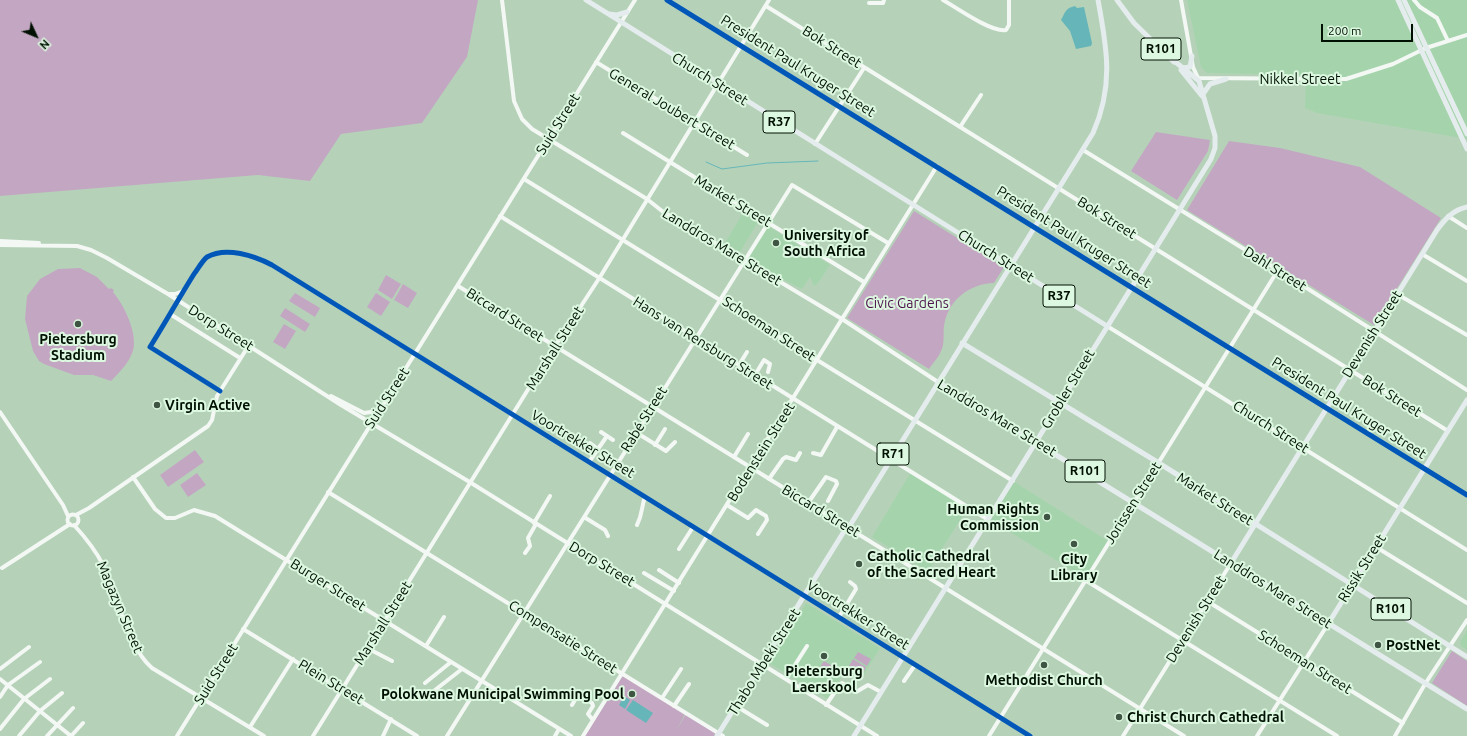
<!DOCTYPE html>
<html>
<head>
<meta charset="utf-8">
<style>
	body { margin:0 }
	#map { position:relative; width:1467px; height:736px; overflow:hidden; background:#b5d2b9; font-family:Ubuntu,sans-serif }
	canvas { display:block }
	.north { position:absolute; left:16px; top:16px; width:40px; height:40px; -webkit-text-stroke:3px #ddf8e0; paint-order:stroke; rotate:134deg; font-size:11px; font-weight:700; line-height:16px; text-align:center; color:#001103 }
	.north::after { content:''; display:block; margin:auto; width:14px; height:18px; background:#001103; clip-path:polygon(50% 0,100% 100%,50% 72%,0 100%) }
	.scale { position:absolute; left:1321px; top:24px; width:92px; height:18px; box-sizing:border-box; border:2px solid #001103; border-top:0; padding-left:5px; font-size:12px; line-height:14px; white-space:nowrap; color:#001103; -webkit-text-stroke:3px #ddf8e0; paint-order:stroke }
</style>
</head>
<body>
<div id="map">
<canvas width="1467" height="736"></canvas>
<div class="north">N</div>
<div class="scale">200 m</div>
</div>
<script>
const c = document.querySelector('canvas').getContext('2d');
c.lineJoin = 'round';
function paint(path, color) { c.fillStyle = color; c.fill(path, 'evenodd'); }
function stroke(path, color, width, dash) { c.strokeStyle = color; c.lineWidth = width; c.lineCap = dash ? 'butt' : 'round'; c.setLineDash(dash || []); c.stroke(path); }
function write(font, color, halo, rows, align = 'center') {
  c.font = font + ' Ubuntu,sans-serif'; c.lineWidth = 4; c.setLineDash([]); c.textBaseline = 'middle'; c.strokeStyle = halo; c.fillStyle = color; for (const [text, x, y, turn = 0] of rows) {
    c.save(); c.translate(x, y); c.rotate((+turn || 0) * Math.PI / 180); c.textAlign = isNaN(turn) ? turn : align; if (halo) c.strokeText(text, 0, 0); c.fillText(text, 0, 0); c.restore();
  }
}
paint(new Path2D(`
	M1187 0H1467V139L1317 113 1305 108 1306 75 1207 73 1201 67Z
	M743 213 758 222 740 252 725 243Z
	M768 226 830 265 818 283 814 286 810 277 802 289 746 261Z
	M911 472 967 509 928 571 872 537Z
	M1013 481 1108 541 1085 578 989 519Z
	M806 603 880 648 862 678 846 669 828 699 769 663Z
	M1467 630V650L1461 646 1460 642Z`), '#a5d4ac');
paint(new Path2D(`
	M0 0H478L467 57 422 123 341 134 310 181 258 175 0 196Z
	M1156 132 1210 140 1208 151 1177 200 1131 171Z
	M1229 141 1280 148 1360 167 1441 218 1374 325 1187 210Z
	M914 211 1004 267 994 283C969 284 948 300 944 326 943 333 945 344 941 351 939 357 933 363 929 369L847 318Z
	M80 268 97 277 109 289 111 288 114 290 113 292C123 304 135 327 134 345 133 359 120 372 111 381L93 375H74L44 364 39 361 33 351 25 319 27 296 40 279 58 269Z
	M386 275 401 284 392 299 378 290Z
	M403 284 417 293 408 308 394 300Z
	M295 293 320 308 315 317 289 301Z
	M376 293 390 302 381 316 367 307Z
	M285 308 310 324 305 332 280 316Z
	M284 324 296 331 285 349 273 342Z
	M195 450 204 462 168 487 160 475Z
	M197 473 206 485 188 497 180 485Z
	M1452 651 1467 661V706L1432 683Z
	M858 652 871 659 867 666 854 658Z
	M853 659 866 667 863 674 849 666Z
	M824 661 836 668 831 677 818 670Z
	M623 675 685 714 676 731 686 714 716 732 714 736H585Z`), '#c3a7c2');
paint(new Path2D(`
	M1075 6 1077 8 1084 7 1092 43 1091 46 1076 49 1070 31 1061 20C1065 13 1065 8 1075 6Z
	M624 696 630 700 625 709 619 705Z
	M633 700 653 713 646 723 626 710Z`), '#66b6b9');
stroke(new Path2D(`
	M706 162 722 169 767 163 818 161`), '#66b6b9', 1);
stroke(new Path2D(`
	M502 0 514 101 522 119 532 129 647 199 662 211 842 319 938 382
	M667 0 1467 495
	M943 0C957 8 992 33 1006 30L1009 25V0
	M1181 0 1193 67 1198 78 1346 79 1393 64 1426 48 1467 35
	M1414 0 1420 7 1437 18 1448 41
	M869 3H883L884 0
	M766 6 1448 431
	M596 62 747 155
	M960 127 981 95
	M623 133 864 282
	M815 144 864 68
	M1083 150 1283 273 1467 390
	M524 179 1013 481
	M500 216 987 519
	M1448 216 1467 228
	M0 241 39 243
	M0 245 77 246 91 250 107 258 168 294 341 405 468 481 877 736
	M1422 254 1467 281
	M458 286 1184 736
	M168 294H175L183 291
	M1397 294 1467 335
	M170 314 240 358
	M1107 326 1467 550
	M739 365 747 352
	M755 375 764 360 770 364 768 372
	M220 391 150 347C165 323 179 298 194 274 198 269 202 261 207 257 226 246 255 256 272 265L1030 736
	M331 396 364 413 378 411
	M0 412 63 505 68 516
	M637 433 666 451 675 442
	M607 436 613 440
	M590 443 598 449
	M655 445 665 429
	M813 453 821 455 837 427
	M734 457 748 434
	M589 462 607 436 601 432
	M133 477 155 509 166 518H175L194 510 215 516 571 736
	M769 479 783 459 786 457 796 460 800 453
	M328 492 723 736
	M808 503 826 477 836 481 837 484 828 501
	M727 505 748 518 756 510 766 516 767 520 758 534
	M67.5 520a5.5 5.5 0 1 1 11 0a5.5 5.5 0 1 1-11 0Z
	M76 515 89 508 208 426 212 420 217 396 249 345
	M584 517 605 530 608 536
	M534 523 550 496
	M74 525C85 537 96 551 103 565 116 594 129 649 152 668L264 736
	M637 525C643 513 641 508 645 497
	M1376 547 1467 603
	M679 549 693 527
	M525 553 530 546 528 538 536 524
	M2 568 70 524
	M659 570 679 583
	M644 573 674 591
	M1085 580 1337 736
	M1207 601 1403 723
	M839 617 856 589 855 586 850 582
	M243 629 417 736
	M426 646 444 617
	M367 648 392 661
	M0 669 29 647
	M0 679 71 736
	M786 679 807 646
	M904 681 915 665
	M425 683 451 662
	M435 690 462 669
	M0 697 8 685 40 662
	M662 698 681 669
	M572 705 578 695 592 703 593 706 588 714 593 720
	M826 705 839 686 842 683 856 692 868 685 881 692
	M674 706 689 684
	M736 706 767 725
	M250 727 293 659
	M0 729 24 699 50 679
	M19 736 40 711 62 693
	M47 736 73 708
	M71 736 83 723
	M177 736 635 0
	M313 736 555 346 600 277 769 0
	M383 736 391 719
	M447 736 792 185 888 243
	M555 736 559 729
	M583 736C701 546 819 356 937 166
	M989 736 1278 270
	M1123 736 1231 563
	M1257 736 1328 624
	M1395 736 1425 684 1467 620`), '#f4f8f4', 4);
stroke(new Path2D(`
	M586 0 1107 326
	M1117 0 1134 23 1174 62
	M1398 0 1467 149
	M1404 0 1467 134
	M609 14 617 15 627 12
	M1182 68 1190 67 1192 56
	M1181 70 1202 96
	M1203 94 1210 84 1226 79
	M962 343 1154 460 1467 657
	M938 382 1467 709
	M1231 563 1437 230C1445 219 1453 210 1467 207
	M1328 624 1467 400
	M717 736 843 533 849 527 1093 133C1114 86 1107 48 1098 0
	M854 736 1211 159 1215 148V136L1199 81 1173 60`), '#e5eced', 5);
stroke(new Path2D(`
	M667 0 1467 495
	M220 391 150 347C165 323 179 298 194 274 198 269 202 261 207 257 226 246 255 256 272 265L1030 736`), '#0057b8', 5);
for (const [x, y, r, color] of [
	[776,243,4,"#3f5543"],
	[78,324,4,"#3f5543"],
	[157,405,4,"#3f5543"],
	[1047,517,4,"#3f5543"],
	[1074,544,4,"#3f5543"],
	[859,564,4,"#3f5543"],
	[1378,645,4,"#3f5543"],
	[824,656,4,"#3f5543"],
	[1044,665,4,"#3f5543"],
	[632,694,4,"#3f5543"],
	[1119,717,4,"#3f5543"]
]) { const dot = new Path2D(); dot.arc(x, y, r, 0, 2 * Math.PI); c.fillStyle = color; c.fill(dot); stroke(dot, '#ddf8e0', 1.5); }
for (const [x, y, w] of [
	[1161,49,40],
	[779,122,32],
	[1059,296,32],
	[893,454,32],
	[1085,471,40],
	[1391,609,40]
]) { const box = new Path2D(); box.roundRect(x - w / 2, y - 11, w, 22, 3); c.fillStyle = '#ddf8e0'; c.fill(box); stroke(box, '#001103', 1); }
write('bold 13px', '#001103', null, [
	["R101",1161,49],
	["R37",779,122],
	["R37",1059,296],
	["R71",893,454],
	["R101",1085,471],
	["R101",1391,609]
]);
write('14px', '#001103', '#ddf8e0', [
	["Bok Street",832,47,32],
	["President Paul Kruger Street",798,66,32],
	["Church Street",710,79,32],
	["Nikkel Street",1300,79],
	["General Joubert Street",672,109,31],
	["Suid Street",558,124,-58],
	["Market Street",733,201,31],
	["Bok Street",1107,218,32],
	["President Paul Kruger Street",1074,237,32],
	["Landdros Mare Street",722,247,31],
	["Church Street",996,256,32],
	["Dahl Street",1275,269,32],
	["Biccard Street",505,315,32],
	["Dorp Street",221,328,32],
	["Schoeman Street",769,329,33],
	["Devenish Street",1372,334,-58],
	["Hans van Rensburg Street",703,343,32],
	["Marshall Street",555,348,-58],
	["Grobler Street",1068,389,-59],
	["Bok Street",1392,396,32],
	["Suid Street",387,398,-57],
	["President Paul Kruger Street",1349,408,32],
	["Landdros Mare Street",997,418,31],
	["Rabé Street",644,419,-58],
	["Church Street",1271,427,32],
	["Voortrekker Street",583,444,31],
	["Bodenstein Street",761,452,-58],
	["Market Street",1215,499,32],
	["Jorissen Street",1133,503,-58],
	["Biccard Street",821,511,31],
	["Dorp Street",602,564,31],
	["Rissik Street",1362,568,-58],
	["Burger Street",328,585,32],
	["Landdros Mare Street",1273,589,32],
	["Magazyn Street",120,607,67],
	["Voortrekker Street",858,615,32],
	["Devenish Street",1196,619,-58],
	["Marshall Street",383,623,-58],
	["Compensatie Street",563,637,32],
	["Thabo Mbeki Street",764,662,-58],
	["Schoeman Street",1305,662,32],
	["Suid Street",216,674,-58],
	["Plein Street",331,682,31]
]);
write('bold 14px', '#001103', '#ddf8e0', [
	["University of",784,235],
	["South Africa",784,251],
	["Pietersburg",78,339,"center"],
	["Stadium",78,355,"center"],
	["Virgin Active",165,405],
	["Human Rights",1039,509,"right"],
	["Commission",1039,525,"right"],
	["Catholic Cathedral",867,556],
	["of the Sacred Heart",867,572],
	["City",1074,559,"center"],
	["Library",1074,575,"center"],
	["PostNet",1386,645],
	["Pietersburg",824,671,"center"],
	["Laerskool",824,687,"center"],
	["Methodist Church",1044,680,"center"],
	["Polokwane Municipal Swimming Pool",624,694,"right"],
	["Christ Church Cathedral",1127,717]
], 'left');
write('14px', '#4d144c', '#ddf8e0', [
	["Civic Gardens",907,303]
]);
</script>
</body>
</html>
